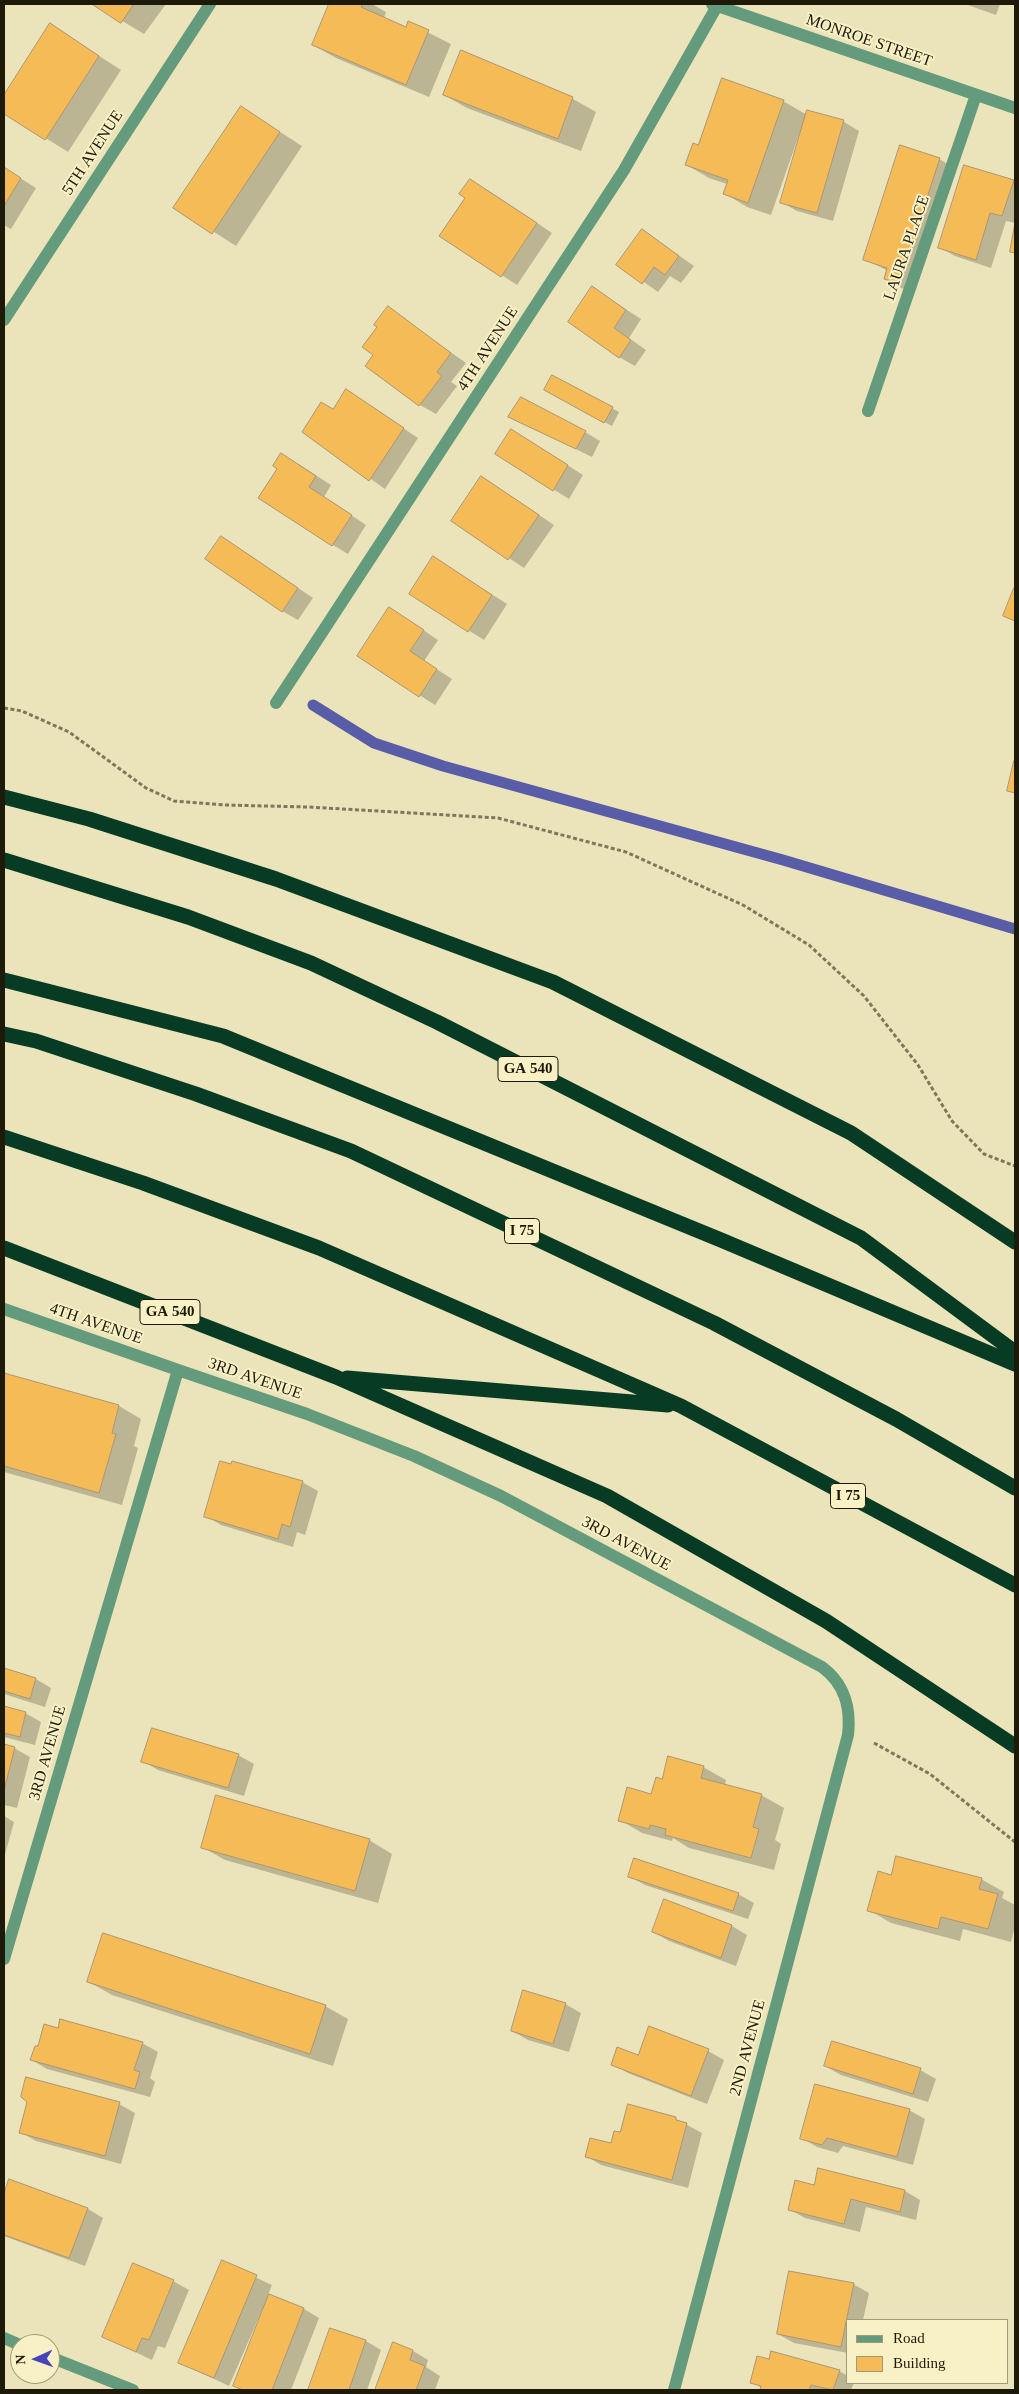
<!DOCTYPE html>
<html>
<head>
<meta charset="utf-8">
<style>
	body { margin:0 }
	#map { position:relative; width:1019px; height:2394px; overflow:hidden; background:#ebe3b9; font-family:"Times New Roman",serif }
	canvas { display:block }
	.frame { position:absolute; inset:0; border:5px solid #1d1a0a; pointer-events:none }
	.legend { position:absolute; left:846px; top:2319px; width:162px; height:65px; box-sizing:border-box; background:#f9f1c6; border:1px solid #a19b7b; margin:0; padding:6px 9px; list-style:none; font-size:15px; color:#1d1a0a }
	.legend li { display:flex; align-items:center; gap:10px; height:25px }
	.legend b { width:25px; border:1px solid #a19b7b }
	.north { position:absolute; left:10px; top:2334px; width:50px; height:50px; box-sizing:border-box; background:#f9f1c6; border:1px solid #a19b7b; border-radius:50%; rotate:268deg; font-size:14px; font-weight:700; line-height:20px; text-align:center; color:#1d1a0a }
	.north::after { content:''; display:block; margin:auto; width:18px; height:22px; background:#4743b9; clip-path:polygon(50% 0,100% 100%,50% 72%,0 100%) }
</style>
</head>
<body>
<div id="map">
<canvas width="1019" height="2394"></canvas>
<div class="frame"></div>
<ul class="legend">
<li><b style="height:6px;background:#649b7c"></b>Road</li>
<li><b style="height:14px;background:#f5bb56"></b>Building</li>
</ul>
<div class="north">N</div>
</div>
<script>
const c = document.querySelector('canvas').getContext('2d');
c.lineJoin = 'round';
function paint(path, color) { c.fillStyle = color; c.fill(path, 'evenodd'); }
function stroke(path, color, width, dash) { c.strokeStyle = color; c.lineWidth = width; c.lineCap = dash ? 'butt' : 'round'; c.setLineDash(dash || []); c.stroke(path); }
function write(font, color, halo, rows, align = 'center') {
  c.font = font + ' "Times New Roman",serif'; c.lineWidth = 4; c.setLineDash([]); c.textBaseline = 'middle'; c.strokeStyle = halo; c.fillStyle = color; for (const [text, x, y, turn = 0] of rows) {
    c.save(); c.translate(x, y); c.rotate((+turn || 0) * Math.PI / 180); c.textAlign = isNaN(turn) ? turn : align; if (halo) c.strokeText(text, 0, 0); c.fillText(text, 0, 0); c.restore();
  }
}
paint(new Path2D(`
	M94 4H166L144 34Z
	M330 4H372L386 12 384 18 407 28 409 23 451 44 429 97 336 58 313 45Z
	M965 4H1000L996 15Z
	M51 25 121 70 68 152 4 112V98Z
	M462 52 573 99 596 112 581 151 467 108 444 95Z
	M783 101 807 115 808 111 844 122 859 131 833 221 797 211 781 202 802 133 800 132 771 215 747 207 724 193 727 184 709 178 687 165 699 146Z
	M241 107 302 146 236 246 175 207Z
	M939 159 955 168 915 292 901 288 886 279 888 271 865 259Z
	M965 166 1015 182V223L1006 221 991 268 955 256 939 247Z
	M4 168 36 188 11 229 4 225Z
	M486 189 552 233 517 285 441 236Z
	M643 230 694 266 681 283 670 276 658 292 618 264Z
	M593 288 641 319 629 338 646 350 635 366 619 357Z
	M388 308 466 363 451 382 457 386 436 414 420 405 367 365 375 355 379 327Z
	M553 376 619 412 612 426 546 390Z
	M361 400 418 438 385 489 303 431 333 410Z
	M510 417 585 432 600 441 592 457Z
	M526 439 583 475 569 499 497 454Z
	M297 463 331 485 324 497 366 525 348 554 333 545Z
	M482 477 554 525 524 568 452 520Z
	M222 537 313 598 298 620 282 611Z
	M449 567 507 604 484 640 411 594Z
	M404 617 438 640 424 661 452 679 435 705 358 656Z
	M4 1374 119 1406 141 1419 134 1446 138 1448 122 1505 4 1472Z
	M302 1482 318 1491 305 1535 297 1532 293 1547 221 1525 206 1516Z
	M4 1669 36 1679 51 1688 45 1707 4 1694Z
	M4 1707 25 1713 41 1722 35 1745 4 1737Z
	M4 1745 14 1748 30 1757 17 1808 4 1805Z
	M238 1755 254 1764 244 1796 158 1770 143 1761Z
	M703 1767 726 1780 725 1785 761 1795 784 1808 775 1840 781 1844 774 1870 689 1848 673 1838 672 1841 642 1833 620 1820 652 1795Z
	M4 1816 14 1822 4 1858Z
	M369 1840 392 1854 378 1903 225 1860 202 1847Z
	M629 1876 738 1894 754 1903 748 1919 645 1885Z
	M892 1877 981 1879 1004 1892 1002 1898 1015 1905V1926L1011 1942 963 1929 960 1941 891 1923 869 1910Z
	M664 1901 732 1926 747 1935 736 1966 669 1941 653 1932Z
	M89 1982 325 2006 348 2019 333 2066 112 1995Z
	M565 2004 581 2013 569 2052 528 2040 512 2031Z
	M650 2028 708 2051 724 2060 707 2104 628 2073 612 2064 638 2057Z
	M59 2029 142 2043 158 2052 150 2078 155 2082 150 2097 47 2069 32 2060 39 2048Z
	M825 2066 920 2070 936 2079 928 2102 841 2075Z
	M119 2104 135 2113 121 2164 36 2141 20 2132Z
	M909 2110 925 2119 913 2165 843 2146 838 2153 817 2147 802 2138Z
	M676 2119 702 2133 688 2188 601 2165 586 2156 612 2145 621 2134Z
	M819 2170 905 2191 920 2200 916 2220 866 2207 860 2232 805 2218 789 2209 815 2186Z
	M10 2181 88 2209 103 2218 85 2266 4 2236V2197Z
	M222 2262 272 2285 268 2295 304 2309 319 2318 291 2390H242L234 2386 265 2309 263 2308 229 2386 180 2363Z
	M173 2281 189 2290 165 2348 158 2346 152 2360 104 2337Z
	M853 2284 869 2293 863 2320H848V2353L794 2343 778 2334Z
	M331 2329 366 2341 381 2350 367 2390H309Z
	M394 2344 413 2351 428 2360 426 2367 440 2376 435 2390H376Z
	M770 2361 839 2371 848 2376V2383H854L851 2390H762V2388L751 2382Z`), '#0003');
stroke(new Path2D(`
	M313 705 374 743 443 766 783 860 1015 929`), '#595ca7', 11);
const building = new Path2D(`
	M92 4H134L121 23Z
	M329 4H362L361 7 406 27 408 21 429 30 406 85 312 45Z
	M50 23 99 56 45 140 4 114V95Z
	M461 50 573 97 558 139 443 95Z
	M722 78 784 100 748 203 723 194 728 180 685 165 693 143 698 145Z
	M241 106 280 132 212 234 173 208Z
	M807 110 844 120 817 213 780 203Z
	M900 145 940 158 899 284 884 279 887 268 863 260Z
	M964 165 1014 180 1002 216 990 213 976 260 938 248Z
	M4 167 21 178 4 206Z
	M470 179 537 223 501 277 439 236 465 198 459 194Z
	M1015 223V253L1010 252Z
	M642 229 679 256 665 275 654 267 642 284 616 265Z
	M592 286 626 310 614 328 631 340 619 358 568 322Z
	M388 306 451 353 437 372 442 376 419 406 365 366 373 355 362 347 377 327 374 325Z
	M552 375 613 407 604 423 544 390Z
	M346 389 404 428 369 481 302 432 321 402 333 409Z
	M521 397 586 431 576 449 508 417Z
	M511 429 568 465 553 491 495 454Z
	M281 453 316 476 309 487 352 515 332 546 258 498 277 469 273 466Z
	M481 476 539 515 508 560 451 521Z
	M221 536 298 588 282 612 205 559Z
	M433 556 492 595 468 632 409 594Z
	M1014 588H1015V621L1003 616Z
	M389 607 424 630 410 651 437 669 419 697 357 656Z
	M1014 761 1015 762V793L1007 791Z
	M4 1373 119 1405 112 1433 116 1434 99 1493 4 1466Z
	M220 1461 231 1464 232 1461 303 1481 290 1527 282 1524 278 1539 204 1517Z
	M4 1668 36 1678 30 1699 4 1691Z
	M4 1706 26 1712 20 1737 4 1733Z
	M152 1728 239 1754 228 1788 141 1762Z
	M4 1744 15 1747 4 1791Z
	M668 1756 704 1766 701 1778 762 1794 753 1827 759 1829 751 1858 665 1835 666 1829 650 1825 649 1829 618 1821 627 1787 651 1794 656 1777 662 1779Z
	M216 1795 370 1839 355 1891 201 1848Z
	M896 1856 982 1878 979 1889 998 1894 988 1929 941 1917 938 1929 867 1911 878 1871 891 1875Z
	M634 1858 739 1893 733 1911 628 1877Z
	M664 1899 732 1925 721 1958 652 1932Z
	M103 1933 326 2005 310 2054 87 1982Z
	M523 1990 566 2003 553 2044 511 2031Z
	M60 2019 143 2042 134 2070 140 2072 135 2089 30 2060 35 2046H38L44 2024 58 2028Z
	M649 2026 709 2049 691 2096 611 2065 617 2047 638 2055Z
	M832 2041 921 2068 913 2094 824 2066Z
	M26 2077 120 2102 105 2156 19 2133 27 2102 21 2097Z
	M815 2084 910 2109 897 2157 827 2138 822 2145 800 2139Z
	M628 2104 676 2117V2120L687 2123 672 2180 585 2157 590 2138 611 2143 614 2131 620 2132Z
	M818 2168 905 2190 900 2212 851 2199 844 2224 788 2210 795 2180 814 2185Z
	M9 2179 88 2208 69 2258 4 2235V2194Z
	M222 2260 257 2275 214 2378 178 2363Z
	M133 2263 174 2280 149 2340 142 2338 136 2352 102 2337Z
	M789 2271 854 2283 841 2347 777 2334Z
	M269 2294 304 2308 272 2390H243L233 2386Z
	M330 2328 366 2340 349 2390H308Z
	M393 2342 413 2350 410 2360 425 2366 416 2390H375Z
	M771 2351 840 2370 833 2390 811 2385 809 2390H760L761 2386 750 2383 757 2356 769 2359Z`);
paint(building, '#f5bb56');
stroke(building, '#ac9572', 1);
stroke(new Path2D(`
	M4 708 22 711 69 732 146 788 174 801 225 805 308 807 498 818 626 852 743 905 809 945 864 996 918 1065 952 1121 984 1154 1015 1166
	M874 1743 930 1774 1015 1842`), '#7d785c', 3, [4, 2.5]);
stroke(new Path2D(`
	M712 4 1015 108
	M4 320 210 4
	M868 411 976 95
	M276 703 624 170 717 6
	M4 1309 178 1370
	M4 1959 178 1370 307 1414 414 1456 501 1496 822 1667C845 1684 851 1707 848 1735L674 2390
	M4 2338 20 2345
	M50 2357 133 2390`), '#649b7c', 12);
stroke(new Path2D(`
	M4 797 89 819 276 879 553 982 851 1133 1015 1242
	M4 860 188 917 311 963 437 1022 861 1238 1015 1352
	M4 980 223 1036 721 1240 1015 1364
	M4 1034 36 1041 196 1094 351 1151 714 1323 896 1419 1015 1488
	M4 1137 143 1183 319 1248 681 1406 1015 1585
	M4 1248 336 1377 607 1496 826 1621 1015 1746
	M347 1378 668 1405`), '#073b24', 15);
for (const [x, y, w] of [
	[528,1069,60],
	[522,1231,35],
	[170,1312,60],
	[848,1496,35]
]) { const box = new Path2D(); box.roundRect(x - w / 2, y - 12.5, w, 25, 4); c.fillStyle = '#f9f1c6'; c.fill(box); stroke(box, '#1d1a0a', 1); }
write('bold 15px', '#1d1a0a', null, [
	["GA 540",528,1069],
	["I 75",522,1231],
	["GA 540",170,1312],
	["I 75",848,1496]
]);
write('16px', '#1d1a0a', '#f9f1c6', [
	["MONROE STREET",869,41,19],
	["5TH AVENUE",93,153,-57],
	["LAURA PLACE",907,248,-71],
	["4TH AVENUE",488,349,-57],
	["4TH AVENUE",96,1324,19],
	["3RD AVENUE",255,1379,19],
	["3RD AVENUE",626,1544,28],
	["3RD AVENUE",48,1753,-74],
	["2ND AVENUE",748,2048,-75]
]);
</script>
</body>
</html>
